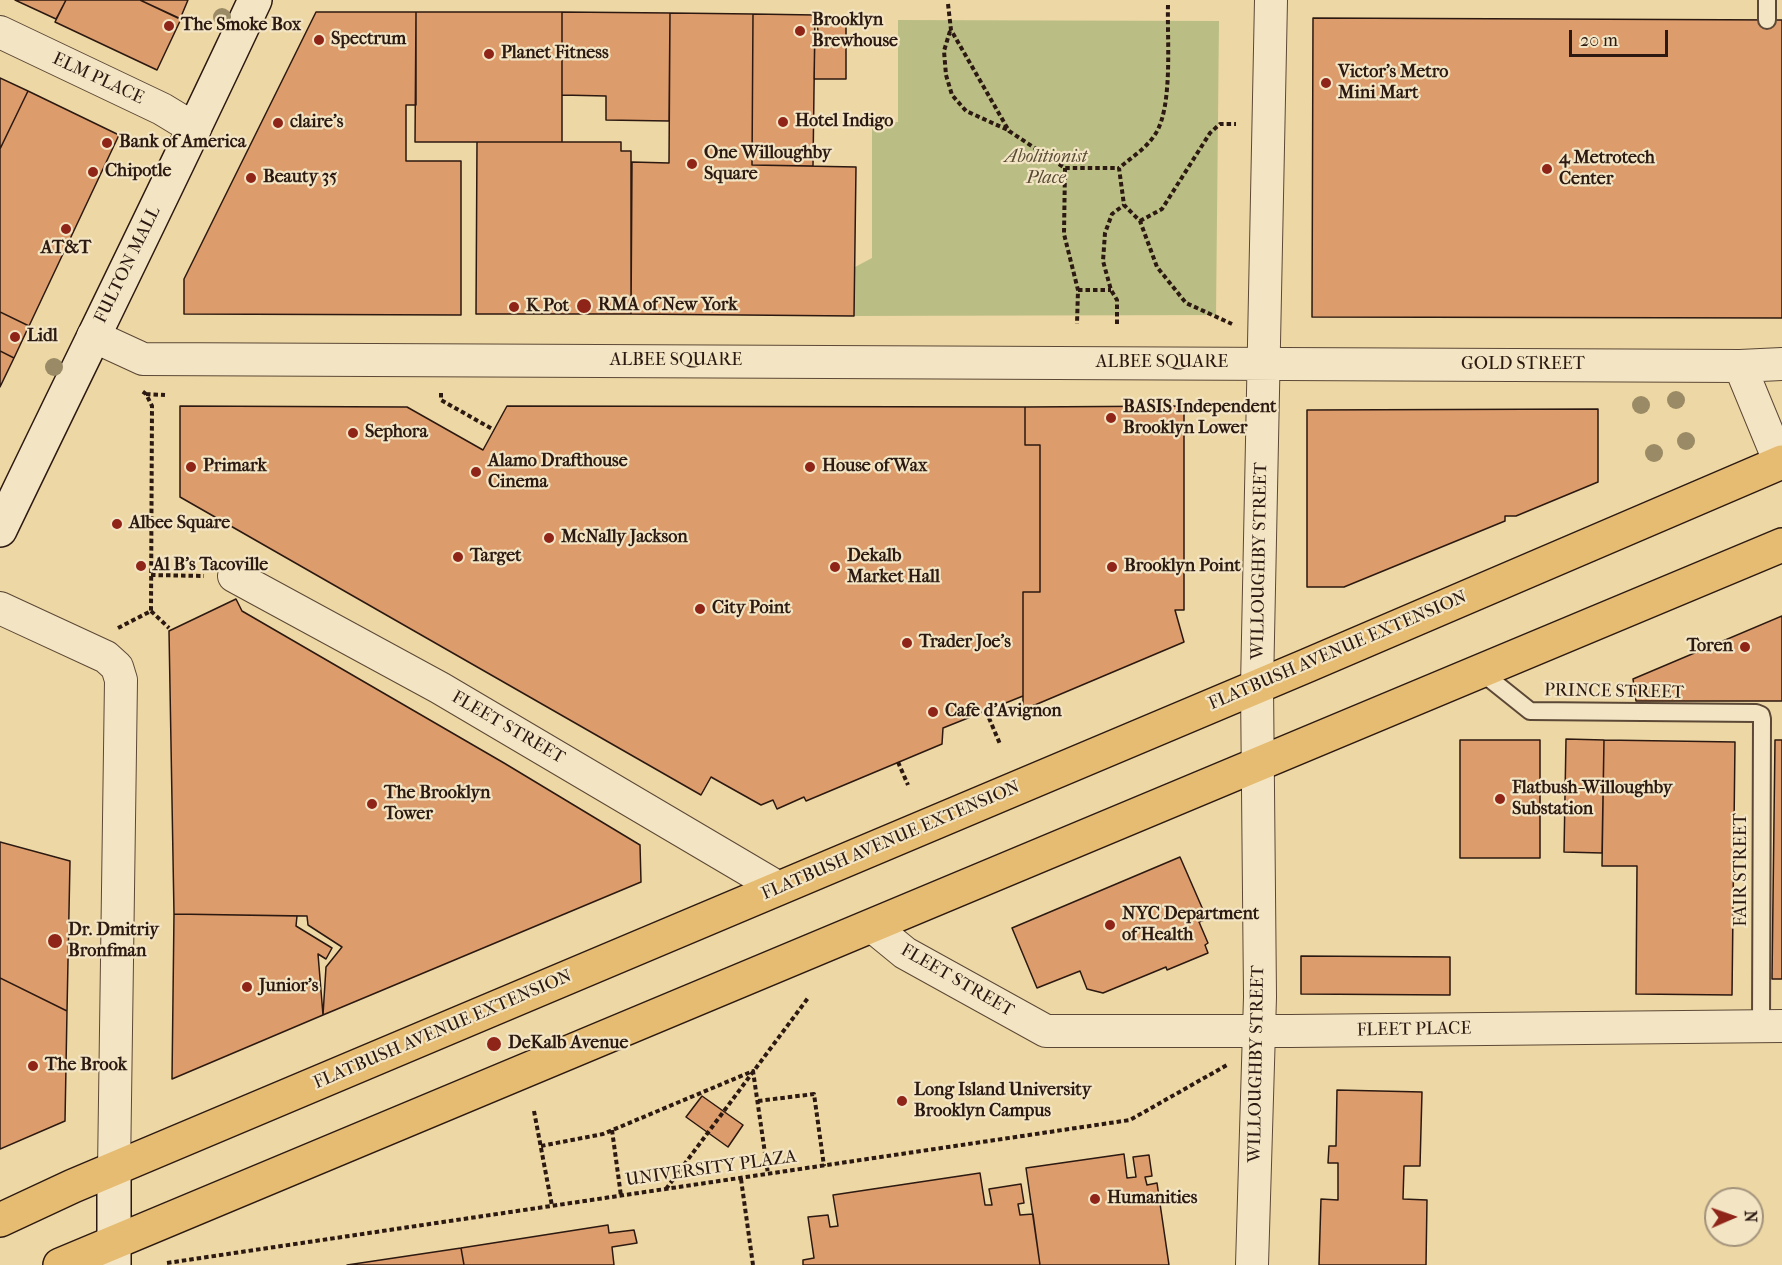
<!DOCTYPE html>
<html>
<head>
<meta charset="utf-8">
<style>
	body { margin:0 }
	#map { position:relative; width:1782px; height:1265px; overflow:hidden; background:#edd7a4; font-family:"IM FELL French Canon",serif }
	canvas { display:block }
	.north { position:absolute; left:1704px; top:1187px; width:60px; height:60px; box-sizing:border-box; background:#f3e5c4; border:2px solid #a3937c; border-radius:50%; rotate:88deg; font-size:16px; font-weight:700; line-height:24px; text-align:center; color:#2c1911 }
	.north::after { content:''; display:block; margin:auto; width:21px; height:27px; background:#8f2418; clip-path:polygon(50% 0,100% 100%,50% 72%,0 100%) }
	.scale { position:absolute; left:1569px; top:30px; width:99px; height:27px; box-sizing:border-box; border:3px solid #2c1911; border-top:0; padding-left:8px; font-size:18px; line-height:21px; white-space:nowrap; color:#2c1911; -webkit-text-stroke:4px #f3e5c4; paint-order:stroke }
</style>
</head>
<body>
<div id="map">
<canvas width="1782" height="1265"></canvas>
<div class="north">N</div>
<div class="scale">20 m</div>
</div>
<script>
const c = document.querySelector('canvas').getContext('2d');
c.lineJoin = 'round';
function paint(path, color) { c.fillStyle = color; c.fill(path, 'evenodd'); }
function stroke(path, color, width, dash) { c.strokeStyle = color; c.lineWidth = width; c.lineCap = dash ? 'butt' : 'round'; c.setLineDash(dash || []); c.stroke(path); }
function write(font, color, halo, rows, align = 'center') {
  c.font = font + ' "IM FELL French Canon",serif'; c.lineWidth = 4.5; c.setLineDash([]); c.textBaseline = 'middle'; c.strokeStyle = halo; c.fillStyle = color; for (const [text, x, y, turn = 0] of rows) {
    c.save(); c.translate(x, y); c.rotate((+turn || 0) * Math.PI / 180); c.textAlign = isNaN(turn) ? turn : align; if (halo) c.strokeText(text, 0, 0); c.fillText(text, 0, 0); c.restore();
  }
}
paint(new Path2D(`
	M898 20 1219 21 1216 315 854 316 855 267 872 258V123L898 122Z`), '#babe85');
const building = new Path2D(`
	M15 0H66L56 19Z
	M66 0H140L181 19 157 70 55 22Z
	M140 0H188L180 19Z
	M316 12H416V105H406V161H461V315L184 314V279Z
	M416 12H562V142H415Z
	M562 12 670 13 669 121 606 120V96L562 95Z
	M670 13 753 14 752 165 856 167 854 316 631 314 632 162 669 163Z
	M753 14 815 15 813 166 752 165Z
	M1313 18 1782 20V318L1312 317Z
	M817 20H846V79H814L815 32H818Z
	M0 78 28 91 0 149Z
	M28 91 119 135 29 326 0 312V149Z
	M477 142H621V151H631V314H476Z
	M0 312 29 326 14 358 0 351Z
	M0 351 14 358 0 387Z
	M180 406 407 407 483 450 507 406 1025 407V445H1040V592H1023V696L943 728 942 744 806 801 804 797 777 809 773 800 761 805 711 777 701 795 180 497Z
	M1184 406V610H1175L1184 642 1023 710V592H1040V445H1025V407Z
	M1598 409V482L1516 516H1505V521L1344 587H1307V410Z
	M236 599 242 611 504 763 640 845 641 882 323 1015 326 967 342 947 308 925 307 916 174 914 169 631Z
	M1782 616V701H1636L1633 679Z
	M1566 739 1604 740 1602 853 1564 852Z
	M1460 740H1540V858H1460Z
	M1604 740 1735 742 1732 995 1636 994 1637 866H1602Z
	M1775 740H1782V979H1772Z
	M0 842 70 861 67 1011 0 978Z
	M1180 857 1207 919 1199 922 1208 943 1205 945 1208 953 1167 970 1166 967 1103 993 1087 989 1080 971 1037 988 1012 928Z
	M174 914 297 916 296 926 332 948 326 959 318 954 323 1015 172 1079Z
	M1301 956 1450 957V995L1301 994Z
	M0 978 67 1011 65 1121 0 1149Z
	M1337 1090 1422 1092 1420 1166H1404L1403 1199 1427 1200 1426 1265H1319L1321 1199 1338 1200V1163H1328L1329 1146H1336Z
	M702 1096 743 1125 728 1147 686 1117Z
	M1124 1154 1127 1178 1136 1177 1133 1157 1149 1155 1152 1176 1145 1177 1147 1185 1157 1183 1169 1265H1040L1026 1168Z
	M980 1173 985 1205H992L989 1189 1021 1184 1024 1203 1018 1204 1020 1215 1033 1214 1040 1265H803V1260L814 1258 808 1217 828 1215 830 1227 838 1226 833 1195Z
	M608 1225 609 1233 634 1230 637 1243 612 1247 614 1265H464L461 1248Z
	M461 1248 464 1265H347Z`);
paint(building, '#dd9c6b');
stroke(building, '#2c1911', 1.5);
const lane = new Path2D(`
	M1767 20V0
	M1480 671 1530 711 1756 713 1761 715 1762 719 1761 1026`);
const street = new Path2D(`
	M0 32 162 109 195 129
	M93 336 143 359 1740 366 1782 364
	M1740 366 1780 463
	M234 576 440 688 779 888
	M0 608 106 657 117 667 121 680 114 1170
	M872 926 905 953 1046 1031H1290L1782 1026
	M1252 1265 1260 997 1257 686 1271 0`);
const secondary = new Path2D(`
	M0 530C85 353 172 178 255 0
	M114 1265V1170`);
const primary = new Path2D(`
	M0 1220 73 1186 1306 666 1782 462
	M60 1265 1782 545`);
stroke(lane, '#5c4836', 20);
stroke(street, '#5c4836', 34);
stroke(secondary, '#2c1911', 36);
stroke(primary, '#2c1911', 36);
stroke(new Path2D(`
	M948 4 951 30 1009 131 1065 168H1119
	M1168 5C1167 38 1173 105 1156 133 1147 148 1132 157 1119 168L1124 205 1140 221 1157 267 1186 303 1232 324
	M950 31 944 51 946 75 952 95 966 111 1008 130
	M1065 168 1064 234 1078 290 1077 324
	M1140 221 1162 209 1210 133 1220 124H1236
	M1078 290H1111
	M1117 324V300L1111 290 1103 261 1105 233 1112 214 1124 205
	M441 393V400L494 430
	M146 394 165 395
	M151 575 204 576
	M151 611 169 628
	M118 628 151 611 152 406 146 394 142 391
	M986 711 1000 744
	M898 762 908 785
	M758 1101 814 1094 824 1166
	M534 1111 552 1206
	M612 1130 621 1196
	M541 1146 603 1134 753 1071 768 1174
	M741 1179 753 1265
	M666 1189 808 998
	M167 1263 1130 1120 1227 1065`), '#2c1911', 4, [4.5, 3]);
stroke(lane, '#f3e5c4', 16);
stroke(street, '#f3e5c4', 32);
stroke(secondary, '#f3e5c4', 33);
stroke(primary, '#e6bc72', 33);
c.fillStyle = '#9a8a66';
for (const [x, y] of [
	[222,17],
	[54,367],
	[1676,400],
	[1641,405],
	[1686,441],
	[1654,453]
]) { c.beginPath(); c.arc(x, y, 9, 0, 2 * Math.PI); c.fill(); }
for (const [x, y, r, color] of [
	[169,26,6,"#8f2418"],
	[800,31,6,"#8f2418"],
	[319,40,6,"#8f2418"],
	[489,54,6,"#8f2418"],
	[1326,83,6,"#8f2418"],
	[783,122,6,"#8f2418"],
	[278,123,6,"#8f2418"],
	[107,143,6,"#8f2418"],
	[692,164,6,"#8f2418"],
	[1547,169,6,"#8f2418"],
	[93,172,6,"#8f2418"],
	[251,178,6,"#8f2418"],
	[66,229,6,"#8f2418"],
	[584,306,8,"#8f2418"],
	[514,307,6,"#8f2418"],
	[15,337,6,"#8f2418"],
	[1111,418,6,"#8f2418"],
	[353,433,6,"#8f2418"],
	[191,467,6,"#8f2418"],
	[810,467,6,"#8f2418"],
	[476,472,6,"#8f2418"],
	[117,524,6,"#8f2418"],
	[549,538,6,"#8f2418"],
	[458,557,6,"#8f2418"],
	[141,566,6,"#8f2418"],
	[835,567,6,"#8f2418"],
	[1112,567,6,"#8f2418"],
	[700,609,6,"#8f2418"],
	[907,643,6,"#8f2418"],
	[1745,647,6,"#8f2418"],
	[933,712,6,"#8f2418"],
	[1500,799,6,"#8f2418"],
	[372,804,6,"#8f2418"],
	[1110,925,6,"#8f2418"],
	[55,941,8,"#8f2418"],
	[247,987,6,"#8f2418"],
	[494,1044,8,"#8f2418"],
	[33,1066,6,"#8f2418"],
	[902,1101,6,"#8f2418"],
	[1095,1199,6,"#8f2418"]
]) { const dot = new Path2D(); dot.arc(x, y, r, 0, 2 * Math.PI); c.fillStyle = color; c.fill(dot); stroke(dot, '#f3e5c4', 2); }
write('bold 18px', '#2c1911', '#f3e5c4', [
	["Brooklyn",812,21],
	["Brewhouse",812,42],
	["The Smoke Box",181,26],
	["Spectrum",331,40],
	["Planet Fitness",501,54],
	["Victor's Metro",1338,73],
	["Mini Mart",1338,94],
	["Hotel Indigo",795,122],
	["claire's",290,123],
	["Bank of America",119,143],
	["One Willoughby",704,154],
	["Square",704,175],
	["4 Metrotech",1559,159],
	["Center",1559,180],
	["Chipotle",105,172],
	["Beauty 35",263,178],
	["AT&T",66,249,"center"],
	["RMA of New York",598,306],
	["K Pot",526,307],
	["Lidl",27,337],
	["BASIS Independent",1123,408],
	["Brooklyn Lower",1123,429],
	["Sephora",365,433],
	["Alamo Drafthouse",488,462],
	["Cinema",488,483],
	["Primark",203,467],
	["House of Wax",822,467],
	["Albee Square",129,524],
	["McNally Jackson",561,538],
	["Target",470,557],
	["Dekalb",847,557],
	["Market Hall",847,578],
	["Al B's Tacoville",153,566],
	["Brooklyn Point",1124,567],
	["City Point",712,609],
	["Trader Joe's",919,643],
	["Toren",1733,647,"right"],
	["Cafe d'Avignon",945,712],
	["Flatbush-Willoughby",1512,789],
	["Substation",1512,810],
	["The Brooklyn",384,794],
	["Tower",384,815],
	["NYC Department",1122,915],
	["of Health",1122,936],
	["Dr. Dmitriy",68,931],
	["Bronfman",68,952],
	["Junior's",259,987],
	["DeKalb Avenue",508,1044],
	["The Brook",45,1066],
	["Long Island University",914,1091],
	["Brooklyn Campus",914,1112],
	["Humanities",1107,1199]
], 'left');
write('18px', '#2c1911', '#f3e5c4', [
	["ELM PLACE",98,79,25],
	["FULTON MALL",128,265,-64],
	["ALBEE SQUARE",676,361],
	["ALBEE SQUARE",1162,363],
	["GOLD STREET",1523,365],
	["WILLOUGHBY STREET",1260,561,-89],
	["FLATBUSH AVENUE EXTENSION",1338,651,-23],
	["PRINCE STREET",1614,692,1],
	["FLEET STREET",508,728,30],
	["FLATBUSH AVENUE EXTENSION",891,841,-23],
	["FAIR STREET",1742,870,-90],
	["FLEET STREET",957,981,30],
	["FLATBUSH AVENUE EXTENSION",443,1030,-23],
	["FLEET PLACE",1414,1030,-1],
	["WILLOUGHBY STREET",1257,1064,-89],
	["UNIVERSITY PLAZA",711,1169,-8]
]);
write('italic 18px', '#574b34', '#f3e5c4', [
	["Abolitionist",1046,158],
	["Place",1046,179]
]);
</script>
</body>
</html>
